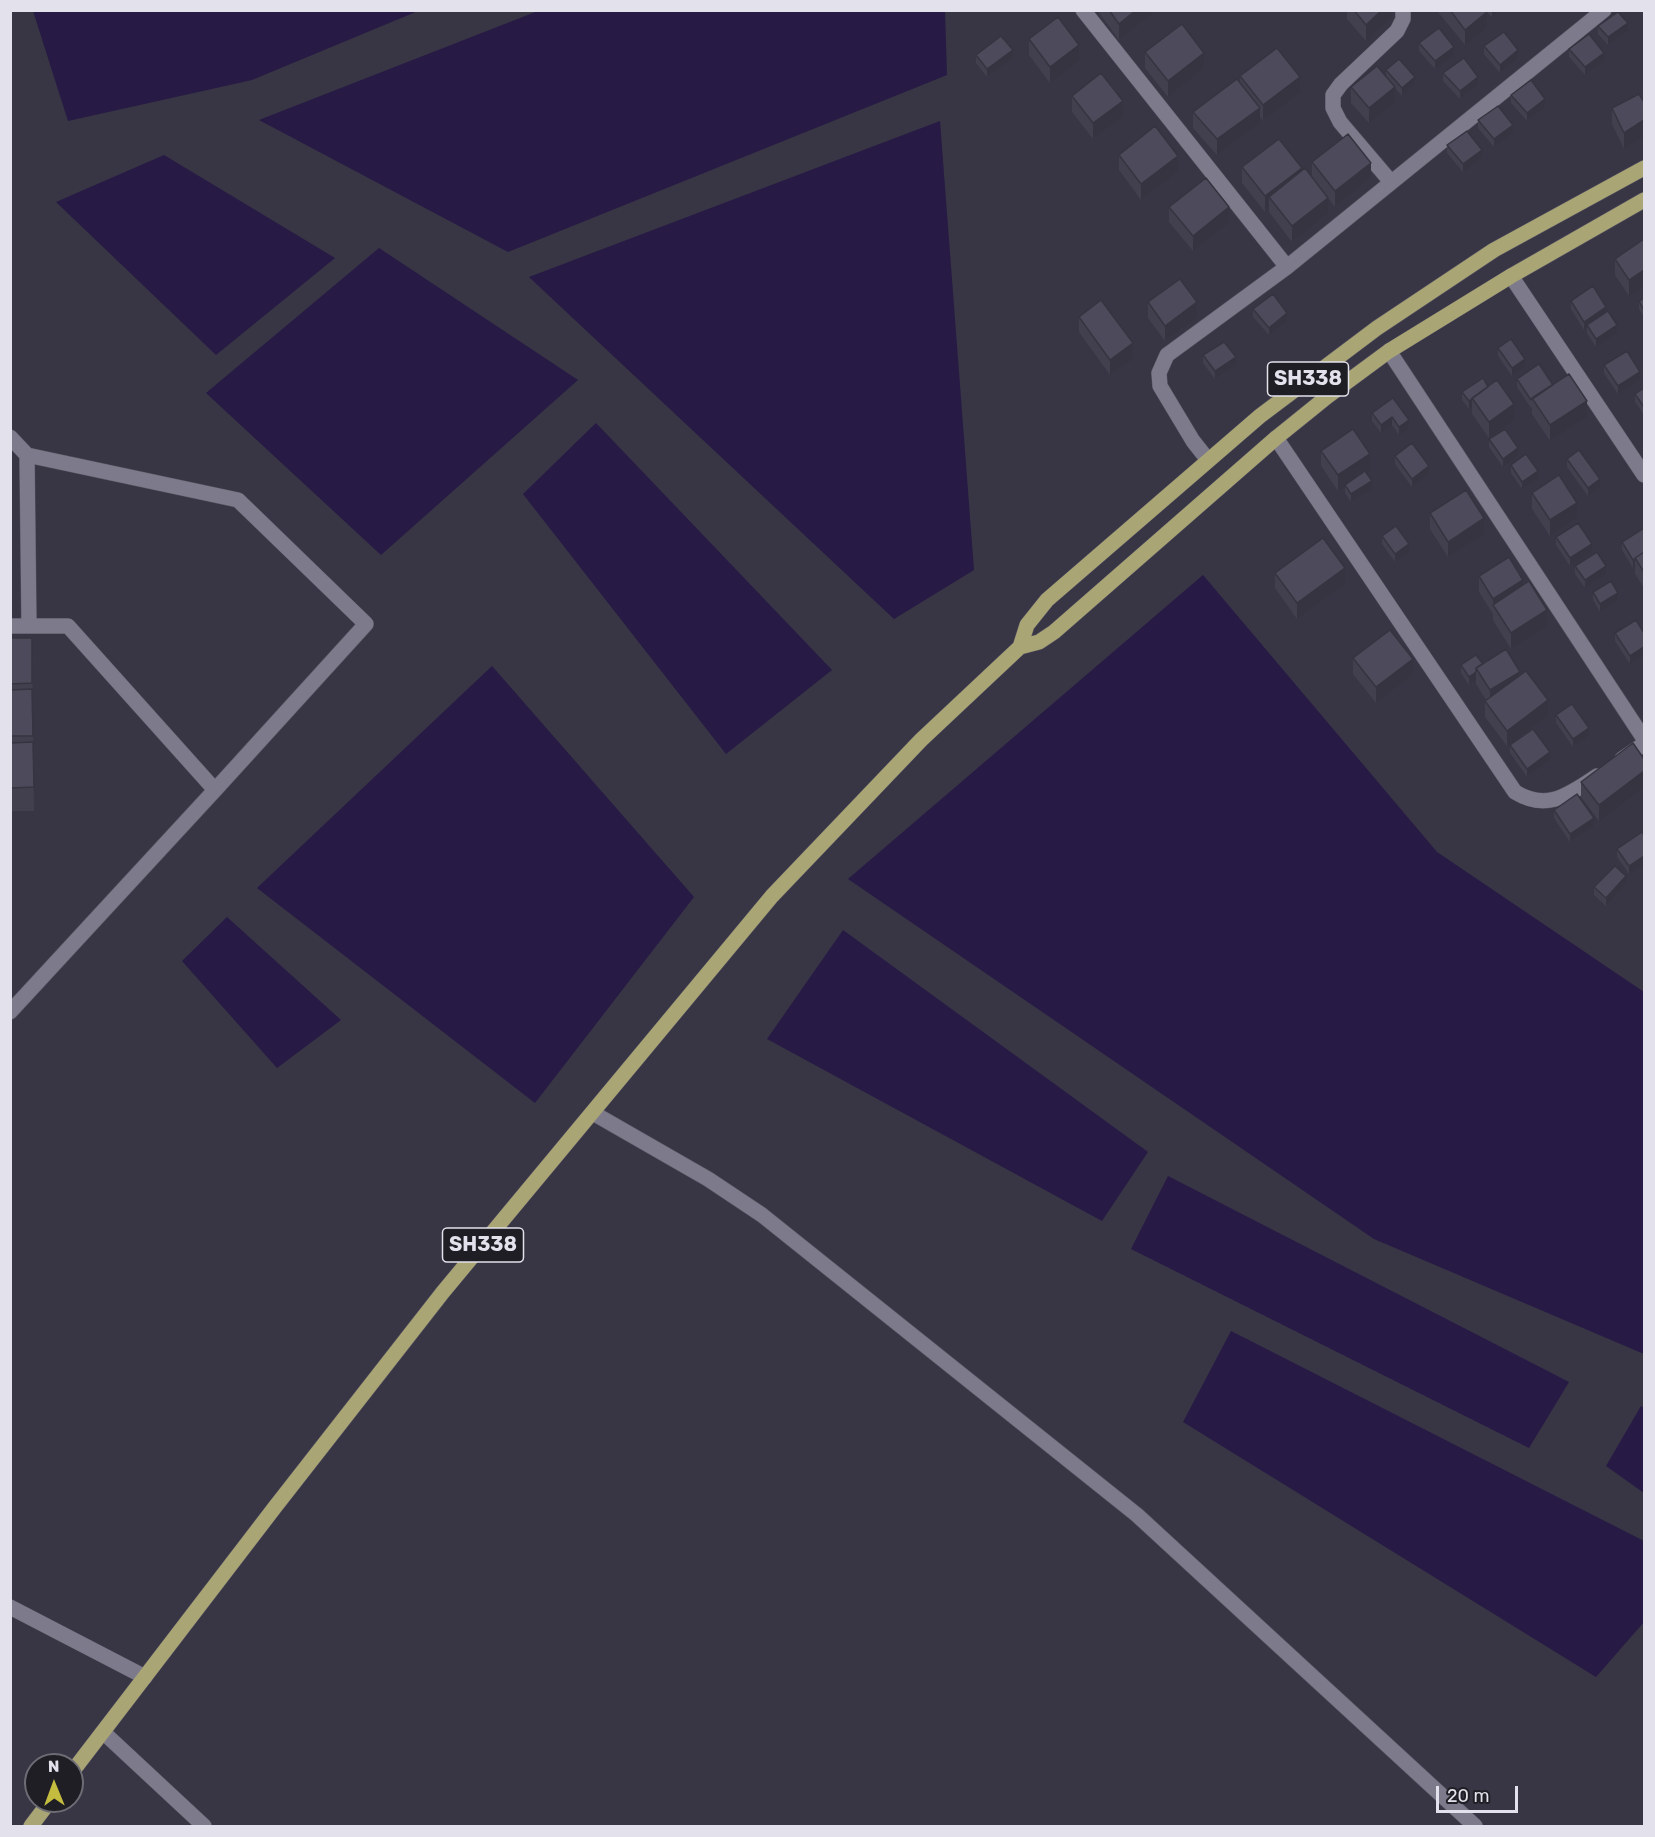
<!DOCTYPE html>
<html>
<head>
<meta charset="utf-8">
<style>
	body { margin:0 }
	#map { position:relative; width:1655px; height:1837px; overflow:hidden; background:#383545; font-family:Rubik,sans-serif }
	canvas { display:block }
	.frame { position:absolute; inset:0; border:12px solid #e3e1eb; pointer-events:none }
	.north { position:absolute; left:24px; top:1753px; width:60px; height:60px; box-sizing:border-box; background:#1f1e25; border:2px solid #6d6c74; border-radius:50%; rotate:359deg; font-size:16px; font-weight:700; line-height:24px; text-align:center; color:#e3e1eb }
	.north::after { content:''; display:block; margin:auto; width:21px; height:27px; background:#c4bc3e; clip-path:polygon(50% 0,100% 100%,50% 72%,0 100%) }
	.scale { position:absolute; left:1436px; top:1786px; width:82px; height:27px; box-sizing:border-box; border:3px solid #e3e1eb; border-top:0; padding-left:8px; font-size:18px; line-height:21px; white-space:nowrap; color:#e3e1eb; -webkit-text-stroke:4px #1f1e25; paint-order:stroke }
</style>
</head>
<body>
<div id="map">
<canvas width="1655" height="1837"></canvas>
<div class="frame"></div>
<div class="north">N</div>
<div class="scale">20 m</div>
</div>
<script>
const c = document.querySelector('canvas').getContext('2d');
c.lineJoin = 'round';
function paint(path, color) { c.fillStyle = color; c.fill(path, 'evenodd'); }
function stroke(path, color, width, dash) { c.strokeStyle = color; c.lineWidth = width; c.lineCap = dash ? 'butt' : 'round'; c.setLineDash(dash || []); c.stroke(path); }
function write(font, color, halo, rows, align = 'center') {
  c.font = font + ' Rubik,sans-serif'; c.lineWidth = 6; c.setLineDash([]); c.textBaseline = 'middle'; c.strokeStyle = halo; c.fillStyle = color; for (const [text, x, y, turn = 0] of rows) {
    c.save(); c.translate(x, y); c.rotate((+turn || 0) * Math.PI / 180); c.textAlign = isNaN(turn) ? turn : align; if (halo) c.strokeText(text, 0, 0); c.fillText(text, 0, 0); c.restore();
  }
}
paint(new Path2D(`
	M33 11V10L418 11 252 80 68 121Z
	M538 11H945L947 75 508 252 259 120Z
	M940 121 974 570 894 619 529 277Z
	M164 155 335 258 216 355 56 202Z
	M379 248 578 380 381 555 206 393Z
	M596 423 832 670 726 754 523 494Z
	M1203 575 1437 852 1644 992V1354L1374 1239 848 879Z
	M492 666 694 897 535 1103 257 888Z
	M227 917 341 1020 277 1068 182 961Z
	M843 930 1148 1152 1102 1221 767 1039Z
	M1168 1176 1569 1382 1529 1448 1131 1249Z
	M1231 1331 1644 1541V1622L1596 1677 1183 1422Z
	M1641 1406 1644 1408V1493L1606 1466Z`), '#271a45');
const minor = new Path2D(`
	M1083 10 1287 267
	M1391 182 1340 122 1333 108V95L1341 84 1397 31 1403 19V10
	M1511 276 1644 475
	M1389 351 1644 739
	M10 437 27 455 29 626
	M1276 438 1515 792C1548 812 1569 794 1597 776
	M27 455 238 500 366 624 215 790
	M1208 460 1193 441 1160 386 1159 373 1167 355 1287 267 1604 10
	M10 626H68L215 790 10 1012
	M1622 759 1644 744
	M593 1113 708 1179 762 1215 1137 1515 1475 1826
	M10 1607 145 1677
	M103 1732 204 1826`);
const major = new Path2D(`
	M1020 647 1027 625 1047 600 1260 416 1377 328 1494 250 1644 168
	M72 1772 275 1507 443 1292 772 896 921 740 1020 647 1039 642 1054 632 1276 438 1328 396 1389 351 1511 276 1644 200
	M31 1826 50 1801`);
stroke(minor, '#575461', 16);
stroke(major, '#575461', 16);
stroke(minor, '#7d7a8c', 15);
stroke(major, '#a9a575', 15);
paint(new Path2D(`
	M1097 10H1156V11L1119 40Z
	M1347 10H1392V18L1366 41 1347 19Z
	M1438 10H1501L1492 17 1487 12V28L1465 45 1438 12Z
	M1598 26 1628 31 1608 45 1598 34Z
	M1029 39 1079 61 1050 83 1029 55Z
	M1419 43 1454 55 1435 69 1419 51Z
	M1484 46 1518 58 1500 73 1484 54Z
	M1569 49 1604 61 1585 75 1569 57Z
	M1145 52 1204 68 1168 97 1145 68Z
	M976 55 1013 58 987 77 976 63Z
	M1386 70 1415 84 1402 96 1395 88V103L1369 123 1351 103V87L1386 77Z
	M1443 73 1478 85 1460 99 1443 81Z
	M1240 76 1300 93 1263 121 1260 116V123L1217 155 1193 128V112L1240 83Z
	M1511 95 1545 107 1527 121 1511 103Z
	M1072 96 1123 117 1093 139 1072 112Z
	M1644 102V136L1624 149 1612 124V108Z
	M1478 120 1513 133 1494 147 1478 128Z
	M1447 145 1482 158 1463 172 1447 153Z
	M1119 155 1178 172 1141 200 1119 170Z
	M1312 162 1371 178 1335 207 1328 198V214L1292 242 1269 212V209L1265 212 1242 183V167L1302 171 1312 177Z
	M1169 207 1229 223 1193 251 1169 222Z
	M1644 239 1629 296 1615 275V259Z
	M1644 298V317L1639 309V301Z
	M1571 301 1606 312 1617 333 1596 347 1587 333V328L1584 330 1571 309Z
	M1148 302 1197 318 1165 341 1148 318Z
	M1253 309 1287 321 1269 335 1253 317Z
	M1079 317 1133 359 1110 375 1079 332Z
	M1498 348 1525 367 1512 376 1498 356Z
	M1203 355 1236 365 1215 379 1203 363Z
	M1604 365 1640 380 1618 394 1604 373Z
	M1517 379 1553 385 1587 417 1550 441 1532 414V407L1531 408 1517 387Z
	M1488 387 1514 420 1489 438 1472 414V407L1469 409 1462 400V392Z
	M1644 388V415L1635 402V394Z
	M1393 398 1409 428 1399 435 1392 425 1381 433 1372 421V413Z
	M1489 439 1518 456 1503 467 1489 447Z
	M1321 451 1370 470 1366 472 1372 489 1351 502 1345 493V487L1338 491 1321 466Z
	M1395 456 1429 474 1412 487 1395 464Z
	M1567 459 1600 487 1588 496 1567 467Z
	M1511 465 1538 479 1522 489 1511 473Z
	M1532 493 1577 518 1550 536 1532 509Z
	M1430 513 1484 534 1448 557 1430 529Z
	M1644 528V588L1635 574V567L1633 568 1622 550V542Z
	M1382 536 1409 552 1395 562 1382 544Z
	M1556 537 1592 552 1570 566 1556 545Z
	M1575 566 1606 574 1585 588 1575 574Z
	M1275 573 1345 584 1297 619 1275 588Z
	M1479 576 1523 585 1547 626 1511 649 1493 620V614L1479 592Z
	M1593 592 1618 601 1600 612 1593 600Z
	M1636 620 1630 664 1615 641V633Z
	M10 638H32L34 811H10Z
	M1353 658 1413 675 1376 703 1353 674Z
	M1483 664 1520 675 1548 716 1507 746 1485 717V701L1486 700 1476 684V680L1469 685 1461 673V665Z
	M1556 715 1589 736 1573 747 1556 723Z
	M1510 745 1550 760 1527 777 1510 753Z
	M1644 759 1599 821 1581 797V782Z
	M1554 810 1594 826 1570 842 1554 818Z
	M1644 835V864L1629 874 1617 857V849Z
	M1626 884 1606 906 1594 895V887Z`), '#42404e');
paint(new Path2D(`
	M1136 10H1156V11L1119 40V24Z
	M1382 10H1392V18L1366 41V25Z
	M1492 10H1501L1492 17Z
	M1487 12V28L1465 45V30Z
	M1628 23V31L1608 45V37Z
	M1079 45V61L1050 83V67Z
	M1454 47V55L1435 69V61Z
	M1013 50V58L987 77V69Z
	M1518 50V58L1500 73V65Z
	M1204 53V68L1168 97V81Z
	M1604 53V61L1585 75V67Z
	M1300 77V93L1263 121V105Z
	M1415 77V84L1402 96V88Z
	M1478 77V85L1460 99V91Z
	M1395 87V103L1369 123V108Z
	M1545 99V107L1527 121V113Z
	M1123 101V117L1093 139V123Z
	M1260 108V123L1217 155V139Z
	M1644 120V136L1624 149V133Z
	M1513 125V133L1494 147V139Z
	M1482 150V158L1463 172V164Z
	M1178 156V172L1141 200V184Z
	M1371 163V178L1335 207V191Z
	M1302 168V184L1269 197V209L1265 212V196Z
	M1328 198V214L1292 242V226Z
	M1229 207V223L1193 251V236Z
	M1644 270V285L1629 296V280Z
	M1197 302V318L1165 341V326Z
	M1606 307V315L1587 325V328L1584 330V322Z
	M1287 313V321L1269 335V328Z
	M1617 325V333L1596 347V339Z
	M1133 343V359L1110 375V360Z
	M1236 357V365L1215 379V371Z
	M1525 359V367L1512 376V368Z
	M1640 372V380L1618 394V386Z
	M1472 399V407L1469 409V401Z
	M1587 401V417L1550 441V425Z
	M1514 404V420L1489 438V422Z
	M1392 417V425L1381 433V425Z
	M1409 420V428L1399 435V427Z
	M1518 448V456L1503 467V459Z
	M1370 454V470L1346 486 1345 485V487L1338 491V475Z
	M1429 466V474L1412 487V479Z
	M1538 471V479L1522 489V482Z
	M1600 479V487L1588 496V488Z
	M1372 481V489L1351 502V494Z
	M1577 503V518L1550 536V520Z
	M1484 518V534L1448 557V542Z
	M1409 544V552L1395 562V554Z
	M1592 544V552L1570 566V558Z
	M1635 559V567L1633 568V560Z
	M1606 566V574L1585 588V580Z
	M1345 568V584L1297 619V603Z
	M1523 580V596L1493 605V599Z
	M1618 593V601L1600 612V604Z
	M1547 610V626L1511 649V633Z
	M1644 647V655L1630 664V656Z
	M1413 659V675L1376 703V687Z
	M1476 672V680L1469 685V677Z
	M1520 672V687L1490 706V690Z
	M1548 700V716L1507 746V731Z
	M1589 728V736L1573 747V739Z
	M1550 752V760L1527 777V769Z
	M1644 771V787L1599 821V805Z
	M1594 818V826L1570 842V834Z
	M1644 856V864L1629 874V866Z
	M1626 876V884L1606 906V898Z`), '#363440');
const building = new Path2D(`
	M1109 10H1136L1119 24Z
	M1354 10H1382L1366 25Z
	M1450 10H1486L1487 12 1465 30Z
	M1618 12 1628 23 1608 37 1598 26Z
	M1058 17 1079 45 1050 67 1029 39Z
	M1182 24 1204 53 1168 81 1145 52Z
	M1439 28 1454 47 1435 61 1419 43Z
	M1504 32 1518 50 1500 65 1484 46Z
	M1589 34 1604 53 1585 67 1569 49Z
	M1001 36 1013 50 987 69 976 55Z
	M1277 48 1300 77 1263 105 1240 76Z
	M1464 58 1478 77 1460 91 1443 73Z
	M1399 59 1415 77 1402 88 1386 70Z
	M1377 66 1395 87 1369 108 1351 87Z
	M1101 73 1123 101 1093 123 1072 96Z
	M1237 79 1260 108 1217 139 1193 112Z
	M1531 80 1545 99 1527 113 1511 95Z
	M1639 94 1644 102V120L1624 133 1612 108Z
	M1498 106 1513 125 1494 139 1478 120Z
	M1155 126 1178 156 1141 184 1119 155Z
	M1467 131 1482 150 1463 164 1447 145Z
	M1348 134 1371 163 1335 191 1312 162Z
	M1279 139 1302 168 1265 196 1242 167Z
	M1305 168 1328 198 1292 226 1269 197Z
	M1206 178 1229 207 1193 236 1169 207Z
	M1644 239V270L1629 280 1615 259Z
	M1180 279 1197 302 1165 326 1148 302Z
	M1593 286 1606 307 1584 322 1571 301Z
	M1273 294 1287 313 1269 328 1253 309Z
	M1644 298V310L1639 301Z
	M1101 300 1133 343 1110 360 1079 317Z
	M1608 311 1617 325 1596 339 1587 325Z
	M1511 339 1525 359 1512 368 1498 348Z
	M1224 342 1236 357 1215 371 1203 355Z
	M1627 351 1640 372 1618 386 1604 365Z
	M1539 364 1553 385 1531 400 1517 379Z
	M1569 374 1587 401 1550 425 1532 398Z
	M1483 378 1488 387 1469 401 1462 392Z
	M1497 380 1514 404 1489 422 1472 398Z
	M1644 388V407L1635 394Z
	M1393 398 1409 420 1399 427 1392 417 1381 425 1372 413Z
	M1353 429 1370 454 1338 475 1321 451Z
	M1505 429 1518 448 1503 459 1489 439Z
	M1412 443 1429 466 1412 479 1395 456Z
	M1579 450 1600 479 1588 488 1567 459Z
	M1526 454 1538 471 1522 482 1511 465Z
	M1365 471 1372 481 1351 494 1345 485Z
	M1559 475 1577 503 1550 520 1532 493Z
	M1466 490 1484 518 1448 542 1430 513Z
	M1578 523 1592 544 1570 558 1556 537Z
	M1396 526 1409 544 1395 554 1382 536Z
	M1644 528V552L1635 558 1636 559 1633 560 1622 542Z
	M1323 538 1345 568 1297 603 1275 573Z
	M1597 552 1606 566 1585 580 1575 566Z
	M1644 552V572L1635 558Z
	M1509 557 1523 580 1493 599 1479 576Z
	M1529 581 1547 610 1511 633 1493 605Z
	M1611 581 1618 593 1600 604 1593 592Z
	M1636 620 1644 633V647L1630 656 1615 633Z
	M1390 630 1413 659 1376 687 1353 658Z
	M10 638H32V683L10 684Z
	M1506 649 1520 672 1490 690 1476 668Z
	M1476 655 1483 664 1476 668V672L1469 677 1461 665Z
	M1526 671 1548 700 1507 731 1485 701Z
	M32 689 33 736H10V690Z
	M1572 704 1589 728 1573 739 1556 715Z
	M1533 729 1550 752 1527 769 1510 745Z
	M33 742 34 787 10 788V743Z
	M1633 743 1644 759V771L1599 805 1581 782Z
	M1577 794 1594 818 1570 834 1554 810Z
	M1642 832 1644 835V856L1629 866 1617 849Z
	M1615 866 1626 876 1606 898 1594 887Z`);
paint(building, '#4d4a5b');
stroke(building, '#363440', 1.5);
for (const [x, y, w] of [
	[1308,379,81],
	[483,1245,81]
]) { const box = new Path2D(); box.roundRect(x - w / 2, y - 17, w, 34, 4.5); c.fillStyle = '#1f1e25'; c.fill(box); stroke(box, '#e3e1eb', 1.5); }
write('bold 20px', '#e3e1eb', null, [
	["SH338",1308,379],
	["SH338",483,1245]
]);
</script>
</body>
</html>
